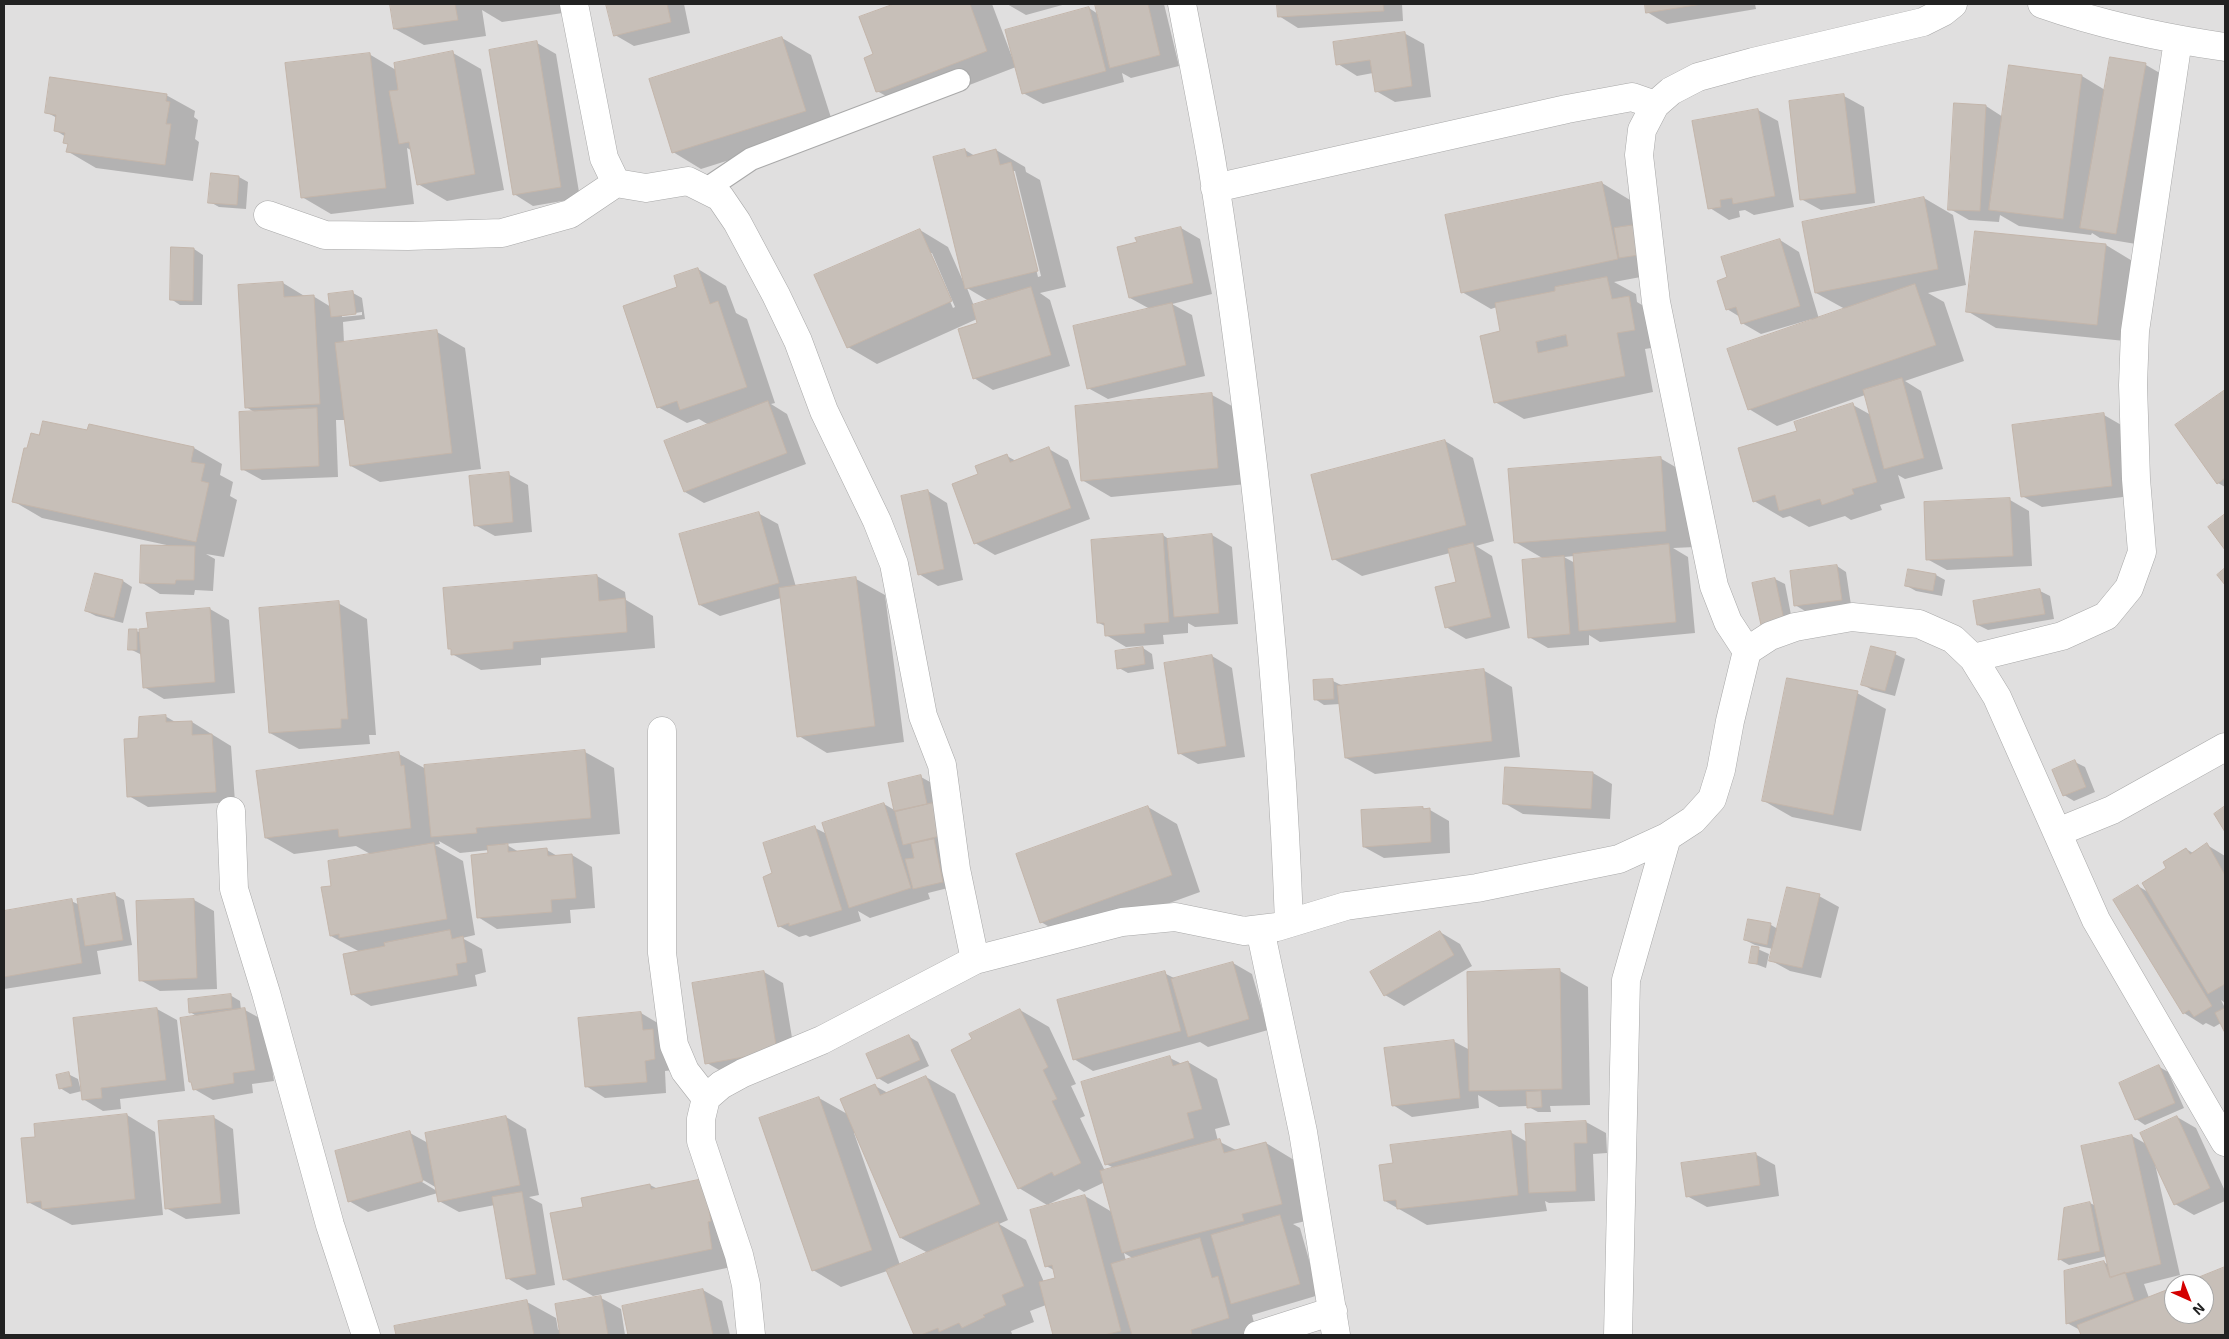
<!DOCTYPE html>
<html>
<head>
<meta charset="utf-8">
<style>
	body { margin:0 }
	#map { position:relative; width:2229px; height:1339px; overflow:hidden; background:#f2efe9; font-family:"Exo 2",sans-serif }
	canvas { display:block }
	.frame { position:absolute; inset:0; border:5px solid #222; pointer-events:none }
	.north { position:absolute; left:2164px; top:1274px; width:50px; height:50px; box-sizing:border-box; background:#fff; border:1px solid #a7a7a7; border-radius:50%; rotate:136deg; font-size:14px; font-weight:700; line-height:20px; text-align:center; color:#222 }
	.north::after { content:''; display:block; margin:auto; width:18px; height:22px; background:#d40000; clip-path:polygon(50% 0,100% 100%,50% 72%,0 100%) }
</style>
</head>
<body>
<div id="map">
<canvas width="2229" height="1339"></canvas>
<div class="frame"></div>
<div class="north">N</div>
</div>
<script>
const c = document.querySelector('canvas').getContext('2d');
c.lineJoin = 'round';
function paint(path, color) { c.fillStyle = color; c.fill(path, 'evenodd'); }
function stroke(path, color, width, dash) { c.strokeStyle = color; c.lineWidth = width; c.lineCap = dash ? 'butt' : 'round'; c.setLineDash(dash || []); c.stroke(path); }
paint(new Path2D(`
	M4 4H2225V1335H4ZM2174 1284H2204V1314H2174Z`), '#e0dfdf');
paint(new Path2D(`
	M391 4H562L563 13 502 22 482 10 486 36 424 45 395 29Z
	M607 4H684L690 33 634 46 615 35Z
	M897 4H992L1012 57 1089 8 1098 14 1096 4H1164L1179 66 1131 78 1122 73 1124 82 1043 104 1023 93 1016 67 915 106 906 107 877 91 874 55 860 18Z
	M1007 4H1066L1026 15Z
	M1278 4H1402L1403 21 1298 28 1279 16Z
	M1646 4H1755L1756 9 1667 24 1647 12Z
	M1404 33 1424 44 1431 97 1395 102 1376 91 1373 73 1357 76 1338 64Z
	M782 38 811 55 834 127 701 169 673 152 651 79Z
	M537 43 556 54 580 198 533 206 514 194Z
	M453 53 481 69 504 190 447 201 418 184 411 150 407 148 414 204 331 214 302 197 369 54 396 70Z
	M2111 58 2146 65 2165 76 2136 244 2100 238 2092 233 2091 235 2019 226 2000 215 1999 222 1969 220 1950 209 1986 106 2003 117 2082 76 2105 90Z
	M166 95 195 111 194 117 198 120 195 139 199 142 193 181 96 168 67 151 69 145 65 142 66 137 55 130 57 118 46 112Z
	M1844 96 1864 107 1875 203 1821 210 1801 199Z
	M1758 110 1778 121 1794 207 1754 215 1745 210 1739 211 1740 217 1729 220 1710 208 1694 122Z
	M965 150 975 156 996 150 1025 167 1026 172 1040 180 1066 287 1040 293 1050 300 1070 366 993 390 974 378 979 323 977 319 877 364 848 347 920 230 948 247 963 281ZM1012 171H1015L1041 276 1038 277ZM929 253H932L955 307 953 308ZM967 288 989 301 974 306Z
	M212 174 239 177 248 182 246 209 219 207 210 202Z
	M1602 183 1630 200 1646 276 1614 282 1636 294 1637 302 1657 314 1663 346 1645 349 1653 392 1524 419 1495 402 1502 332 1497 307 1491 309 1462 292Z
	M1924 198 1953 215 1966 285 1928 293 1944 302 1964 361 1905 381 1921 391 1943 469 1905 479 1898 475 1905 498 1880 505 1882 510 1851 520 1845 516 1809 527 1790 516 1783 518 1754 501 1798 431 1853 405 1871 415 1865 395 1777 426 1749 409 1812 321V319L1761 334 1742 323 1740 317 1727 309 1728 278 1780 240 1799 252 1819 319 1845 309 1816 293Z
	M1181 228 1200 239 1212 294 1172 304 1192 315 1205 376 1108 399 1088 388 1150 309 1130 298Z
	M2106 245 2134 262 2125 341 1996 328 1967 311Z
	M194 249 203 255 202 305H180L171 299Z
	M698 269 726 286 736 313 747 319 775 403 771 404 787 414 806 464 704 503 685 492 709 425 699 419 687 423 658 407 679 287Z
	M283 283 306 297 313 296 331 307 353 293 362 298 365 319 343 322 344 343 437 332 465 348 481 469 380 482 351 466 346 420H336L338 477 262 480 242 469 256 413 246 407ZM362 312V315L342 317V315Z
	M2225 391V487L2218 483 2177 425Z
	M1212 395 1241 411 1247 484 1111 497 1082 480 1076 407Z
	M2104 415 2123 426 2131 496 2042 507 2022 496Z
	M88 432 194 448 222 464 220 475 233 482 230 496 237 500 224 557 206 554 215 559 213 591 195 590 194 595 160 594 141 582 171 546 42 518 13 501 28 449 40 436Z
	M1445 441 1473 458 1494 541 1476 546 1492 556 1510 628 1466 639 1446 627 1457 583 1450 553 1362 576 1334 559Z
	M1049 449 1068 460 1090 519 995 555 975 543 979 475 1007 456 1016 461Z
	M1660 458 1689 475 1695 547 1673 548 1688 557 1695 633 1600 642 1589 635V645L1548 648 1529 637 1544 559 1515 542ZM1574 556 1575 563 1564 557Z
	M508 474 528 485 532 532 495 536 475 525Z
	M928 491 947 503 963 580 938 586 919 574Z
	M2010 500 2029 511 2032 566 1947 570 1927 559Z
	M758 513 778 524 796 587 856 579 885 595 904 742 827 753 799 736 781 598 720 616 700 605Z
	M1163 535 1170 540 1212 535 1232 547 1238 624 1195 627 1188 623V633L1163 635 1164 644 1126 647 1106 635 1105 626 1099 623Z
	M1837 566 1846 572 1851 605 1805 611 1795 605Z
	M96 575 123 581 132 587 123 623 96 616 86 611Z
	M1936 575 1945 580 1942 596 1916 591 1907 586Z
	M597 576 625 592 626 600 653 616 655 648 541 658V665L481 670 452 654Z
	M1775 579 1785 584 1793 625 1762 624Z
	M2040 591 2050 596 2054 619 1988 630 1978 625Z
	M338 603 367 619 376 735H369L370 744 299 749 270 733Z
	M210 609 229 620 235 693 164 699 144 687 142 655 130 649V630L140 632Z
	M1143 648 1152 654 1154 669 1128 673 1119 668Z
	M1895 654 1905 659 1895 696 1872 690 1862 684Z
	M1212 656 1232 668 1245 757 1198 764 1179 753Z
	M1483 670 1512 687 1520 757 1375 774 1346 758 1340 704 1324 705 1315 699 1333 681 1343 686Z
	M1857 693 1886 709 1861 831 1792 817 1764 801Z
	M165 716 177 723 192 722 231 746 235 802 148 807 129 796 139 739Z
	M585 752 614 768 620 834 505 844 519 852 547 850 559 857 572 855 592 867 595 908 570 910 571 923 497 929 478 917 489 850 460 853 439 841 440 844 435 845 463 861 475 935 462 938 482 949 486 972 475 975 477 986 371 1006 352 994 360 952 331 936 332 887 372 855 356 846 294 854 266 838 399 754 426 769Z
	M2075 762 2085 767 2095 792 2074 801 2064 795Z
	M1593 773 1612 784 1610 819 1523 814 1504 803Z
	M921 777 930 782 935 804 953 840 938 844 943 846 952 887 928 893 930 899 870 918 858 911 861 921 810 937 806 935 799 937 779 926 774 874 815 828 827 834 884 804 896 811 889 784Z
	M1148 807 1177 824 1200 892 1070 939 1041 922Z
	M1422 808 1430 810 1449 821 1450 853 1384 858 1364 847Z
	M2207 845 2225 856V1003L2221 1000 2225 1008V1030L2221 1023 2214 1027 2206 1023 2203 1025 2184 1013 2138 886 2148 892 2186 849 2193 853Z
	M115 895 124 900 132 945 97 951 101 974 4 989V912L71 901 80 905Z
	M1819 896 1839 907 1821 978 1790 971 1770 960 1773 949 1755 945 1745 940 1771 925 1778 929Z
	M194 900 214 911 217 989 160 991 140 980 137 902Z
	M1440 932 1460 944 1472 966 1404 1006 1385 995Z
	M1753 947 1769 954 1766 968 1750 962Z
	M1233 963 1252 974 1268 1030 1208 1047 1200 1042 1093 1071 1074 1059 1164 973 1176 979Z
	M1560 971 1588 987 1590 1105 1550 1106 1551 1112H1538L1527 1106 1499 1107 1478 1095 1479 1108 1412 1117 1393 1105 1453 1041 1470 1050Z
	M764 972 783 983 796 1062 726 1074 707 1063Z
	M230 995 240 1001 241 1010H245L265 1021 274 1081 252 1084 253 1093 213 1100 194 1089 198 1017 190 1012Z
	M157 1009 177 1020 185 1091 120 1099 121 1109 103 1111 83 1099 82 1091 70 1094 60 1088 68 1074 78 1079 81 1091 82 1090Z
	M1020 1010 1049 1027 1076 1084 1071 1086 1085 1116 1080 1118 1105 1171 1114 1168 1106 1164 1170 1058 1182 1064 1188 1062 1217 1079 1230 1125 1215 1129 1218 1141 1238 1151 1266 1143 1294 1160 1310 1220 1293 1224 1300 1228 1319 1295 1252 1315 1257 1334 1254 1335H1054L1046 1305 1030 1311 1034 1322 1011 1331 1012 1334 1010 1335H915L887 1271 841 1287 813 1270 819 1098 849 1115 875 1086 888 1093 926 1077 955 1094 1008 1220 999 1224 1026 1240 1044 1282 1056 1279 1054 1270 1046 1266 1085 1196 1112 1212 1105 1182 1084 1192 1079 1189 1047 1205 1019 1188ZM854 1133H856L901 1238 928 1253 900 1265ZM1124 1253 1134 1259 1126 1261Z
	M641 1013 661 1025 674 1070 665 1071 666 1093 605 1098 586 1086 580 1019Z
	M908 1036 918 1042 929 1066 888 1084 878 1078 867 1054Z
	M2158 1066 2168 1072 2184 1108 2145 1125 2136 1119Z
	M127 1115 155 1132 163 1215 72 1225 28 1202 37 1138Z
	M213 1117 233 1129 240 1214 186 1219 166 1208Z
	M506 1117 526 1129 539 1195 529 1197 542 1204 555 1285 527 1290 507 1278 495 1205 459 1212 439 1201 438 1193 368 1212 349 1201 410 1133 428 1143ZM418 1177 437 1188V1191L417 1179Z
	M2177 1117 2196 1128 2225 1191V1201L2194 1215 2175 1204 2155 1164 2180 1275 2144 1284 2149 1298 2174 1288V1314H2204V1284H2185L2225 1268V1335H2082L2080 1330 2067 1323 2104 1262 2109 1265 2107 1256 2069 1265 2059 1259 2090 1203 2096 1206 2132 1136 2148 1145ZM2116 1274 2119 1276 2104 1280Z
	M1586 1122 1606 1133 1607 1153 1593 1154 1595 1201 1549 1203 1545 1201 1547 1211 1427 1225 1385 1201 1510 1132 1527 1142Z
	M1755 1154 1775 1165 1779 1196 1707 1207 1687 1196Z
	M702 1180 741 1265 593 1296 564 1279 585 1208 650 1185 658 1189Z
	M703 1290 722 1301 730 1335H629L623 1307Z
	M601 1298 621 1309 625 1335H397L396 1327 527 1302 556 1318 558 1330Z`), '#0003');
const building = new Path2D(`
	M390 4H455L458 20 394 29Z
	M606 4H667L671 22 614 36Z
	M894 4H970L987 51 886 90 876 92 864 58 873 54 859 17Z
	M1095 4H1148L1160 55 1110 68Z
	M1277 4H1383L1384 11 1278 17Z
	M1645 4H1702L1646 13Z
	M1089 7 1106 71 1022 94 1005 30Z
	M1405 32 1412 86 1375 92 1370 60 1336 65 1333 42Z
	M782 37 806 111 672 153 649 79Z
	M537 41 561 187 513 195 489 50Z
	M453 51 475 174 417 185 409 142 399 144 389 91 398 90 394 63Z
	M370 53 386 188 301 198 285 63Z
	M2110 57 2146 63 2116 234 2080 228Z
	M2009 65 2082 75 2063 219 1989 210Z
	M50 77 167 94 166 101 170 102 166 124H171L165 165 66 152 68 144 63 143 65 133 54 131 56 115 45 113Z
	M1844 94 1856 193 1800 200 1789 101Z
	M1954 103 1986 105 1980 211 1948 210Z
	M1758 109 1775 196 1733 204 1732 198 1720 200 1721 207 1708 209 1692 121Z
	M965 149 967 157 996 149 1000 165 1011 162 1038 271 965 289 933 157Z
	M211 173 239 176 237 205 208 203Z
	M1602 182 1618 259 1461 293 1445 215Z
	M1924 197 1938 269 1815 293 1802 222Z
	M1635 225 1639 255 1619 258 1614 228Z
	M1181 227 1193 283 1129 298 1117 247 1137 242 1135 238Z
	M920 229 952 301 847 348 814 275Z
	M1975 231 2106 244 2097 325 1966 312Z
	M1780 239 1800 306 1741 324 1736 307 1726 310 1717 281 1727 277 1721 257Z
	M171 247 194 248 193 301 170 300Z
	M698 268 710 304 718 301 747 387 680 410 677 401 657 408 623 306 677 287 674 276Z
	M1607 277 1612 299 1629 296 1635 330 1617 333 1625 376 1494 403 1480 336 1500 331 1495 303 1555 291V287ZM1566 335 1568 346 1538 353 1536 342Z
	M283 282 284 297 314 295 320 404 245 408 238 285Z
	M1915 284 1936 345 1748 410 1727 349Z
	M1031 287 1051 355 973 379 958 329 977 323 972 305Z
	M353 291 356 314 331 317 328 294Z
	M1172 303 1186 365 1087 389 1073 326Z
	M437 330 452 453 350 466 335 343Z
	M1902 378 1924 458 1884 469 1863 390Z
	M2225 390V478L2217 484 2175 425Z
	M1212 393 1218 468 1081 481 1075 406Z
	M768 401 787 453 684 492 664 441Z
	M1853 403 1877 482 1852 489 1854 494 1822 505 1820 499 1779 511 1775 495 1753 502 1738 448 1797 431 1794 422Z
	M317 408 319 466 241 470 239 412Z
	M2104 413 2112 486 2021 497 2012 425Z
	M43 421 87 430 89 424 194 447 191 462 205 464 201 481 209 483 196 542 12 502 24 448H27L31 433 39 435Z
	M1445 440 1466 525 1332 560 1311 475Z
	M1049 447 1071 508 974 544 952 484 978 474 975 466 1007 454 1010 462Z
	M1661 457 1666 531 1514 543 1508 469Z
	M509 472 513 522 474 526 469 476Z
	M928 490 944 569 918 575 901 496Z
	M2010 498 2013 556 1926 560 1924 502Z
	M759 512 779 583 699 605 679 534Z
	M2225 514V550L2208 527Z
	M1163 534 1169 622 1144 624 1145 633 1105 636 1104 623H1097L1091 540Z
	M1212 534 1219 613 1174 617 1167 539Z
	M1473 543 1491 617 1445 628 1435 587 1456 582 1448 549Z
	M1669 544 1676 622 1579 631 1573 554Z
	M141 545 195 546 194 580H176L175 584 140 583Z
	M1564 556 1570 634 1528 638 1522 560Z
	M1837 565 1842 600 1794 606 1790 571Z
	M2225 568V585L2217 575Z
	M1908 569 1936 574 1933 591 1905 586Z
	M95 573 123 580 114 618 85 611Z
	M597 575 599 601 625 598 627 632 513 642V649L451 655V649H448L443 588Z
	M856 577 875 726 797 737 779 588Z
	M1775 578 1784 620 1761 625 1752 583Z
	M2040 589 2045 614 1977 625 1973 601Z
	M339 601 348 719H341V728L269 733 259 608Z
	M210 608 215 682 143 688 139 629 148 628 146 613Z
	M129 629H137V650H128Z
	M1871 646 1896 652 1885 691 1861 685Z
	M1143 647 1145 664 1117 669 1115 651Z
	M1212 655 1226 746 1178 754 1164 663Z
	M1484 669 1492 741 1345 758 1337 686Z
	M1787 678 1858 691 1833 815 1762 801Z
	M1333 679 1334 699 1314 700 1313 680Z
	M166 715V722L192 721V735L212 734 216 792 127 797 124 739 138 738 139 717Z
	M585 750 591 818 476 828 477 833 431 837 424 765Z
	M399 752 401 766 404 765 411 828 339 837 338 829 265 838 256 771Z
	M2075 760 2086 787 2063 796 2052 770Z
	M1505 767 1593 772 1591 809 1503 804Z
	M921 775 927 804 894 811 888 783Z
	M937 802 944 835 903 845 895 812Z
	M884 803 911 888 849 908 822 823Z
	M1148 806 1172 875 1040 923 1016 854Z
	M2225 806V832L2214 814Z
	M1423 807V809L1430 808 1431 842 1363 847 1361 810Z
	M815 826 842 910 789 926V923L778 927 763 877 772 873 763 843Z
	M934 839 943 882 913 889 905 859 914 858 911 844Z
	M434 843 447 919 339 938V934L330 936 321 887 331 886 328 861Z
	M2207 843 2225 875V984L2208 994 2142 883 2166 868 2163 862 2186 848 2190 854Z
	M508 844V852L547 848 548 856 572 854 576 898 551 900 552 912 477 918 471 855 488 853 487 846Z
	M2138 885 2212 1006 2194 1017 2189 1010 2183 1014 2113 900Z
	M1787 887 1820 894 1802 968 1769 961Z
	M115 893 123 940 85 946 77 899Z
	M72 899 82 963 4 977V911Z
	M194 899 197 978 139 981 136 901Z
	M1748 919 1771 923 1767 945 1744 940Z
	M450 930 452 939 463 936 467 962 456 964 458 975 351 995 343 954 385 946 384 943Z
	M1440 931 1454 955 1384 996 1370 972Z
	M1752 946 1759 947 1757 964 1749 963Z
	M1233 962 1249 1019 1188 1037 1171 979Z
	M1560 969 1562 1089 1469 1091 1467 972Z
	M764 971 777 1051 705 1064 692 983Z
	M1165 971 1181 1031 1073 1060 1057 1000Z
	M231 994 232 1008 189 1013 188 999Z
	M157 1008 166 1080 101 1088 102 1098 82 1100 73 1018Z
	M245 1008 255 1070 233 1073 234 1083 193 1090 191 1082H189L180 1018Z
	M2225 1008V1033L2215 1013Z
	M1020 1009 1048 1067 1043 1070 1057 1099 1052 1101 1081 1163 1054 1176 1052 1172 1018 1189 951 1050 972 1039 969 1034Z
	M641 1012 643 1030 653 1029 655 1059 645 1061 647 1082 585 1087 578 1018Z
	M909 1035 920 1060 877 1079 866 1054Z
	M1454 1040 1460 1098 1392 1106 1384 1048Z
	M1170 1056 1173 1066 1188 1061 1202 1109 1187 1113 1194 1138 1105 1165 1081 1082Z
	M2159 1065 2175 1103 2135 1120 2119 1083Z
	M69 1072 72 1086 59 1089 56 1075Z
	M926 1076 980 1204 900 1238 840 1099 875 1084 880 1095Z
	M1541 1091 1542 1107 1527 1108 1526 1092Z
	M819 1097 872 1250 812 1271 759 1118Z
	M127 1114 135 1199 42 1209 41 1201 27 1203 21 1138 35 1137 34 1124Z
	M214 1116 221 1203 165 1209 158 1121Z
	M506 1116 520 1185 438 1202 425 1133Z
	M2177 1116 2210 1188 2174 1205 2140 1133Z
	M1586 1121 1587 1143H1574L1576 1191 1529 1193 1525 1124Z
	M410 1131 423 1181 348 1202 335 1151Z
	M1511 1131 1518 1195 1397 1209 1396 1200 1384 1201 1379 1165 1393 1163 1390 1145Z
	M2132 1135 2161 1264 2110 1277 2081 1146Z
	M1220 1139 1224 1153 1266 1142 1282 1204 1242 1214 1244 1221 1122 1253 1100 1171Z
	M1756 1153 1760 1185 1686 1197 1681 1163Z
	M703 1179 711 1221 708 1222 712 1249 563 1280 550 1213 583 1207 581 1198 650 1184 651 1189Z
	M522 1192 536 1274 506 1279 492 1197Z
	M1085 1195 1121 1331 1104 1335H1053L1039 1282 1055 1278 1052 1265 1045 1267 1030 1210Z
	M2090 1202 2100 1251 2058 1260 2064 1208Z
	M1280 1215 1300 1284 1231 1304 1211 1235Z
	M998 1222 1024 1286 1002 1295 1006 1305 983 1315 985 1317 962 1328 959 1323 939 1332 938 1328 921 1335H914L886 1270Z
	M1200 1238 1212 1278 1218 1276 1229 1318 1191 1330 1192 1335H1132L1111 1264Z
	M2104 1261 2110 1278 2125 1272 2134 1300 2066 1324 2064 1271Z
	M2225 1267V1335H2081L2077 1325 2174 1287V1314H2204V1284H2182Z
	M703 1289 713 1335H628L622 1306Z
	M601 1296 608 1335H560L555 1304Z
	M527 1300 534 1335H396L394 1326Z`);
paint(building, '#c7bfb8');
stroke(building, '#c4b6ab', 1);
const lane = new Path2D(`
	M705 190 751 159 959 80`);
const street = new Path2D(`
	M574 4 604 158 616 183 646 188 688 181 720 197 737 222 776 295 798 341 824 411 877 521 894 564 923 716 942 765 956 869 975 960
	M1182 4C1192 57 1203 110 1212 164 1251 415 1280 669 1289 923
	M2042 4C2102 25 2163 38 2225 47
	M1215 188 1567 109 1632 97 1655 105
	M268 215 325 235 408 236 502 233 570 214 616 183
	M1747 651 1728 622 1714 586 1656 302 1639 155 1642 130 1655 105 1671 91 1698 77 1753 62 1923 22 1943 12 1953 4
	M1973 658 2062 636 2106 616 2129 588 2142 552 2136 479 2133 385 2135 331 2178 40
	M662 731V953L674 1045 685 1071 706 1098 721 1085 743 1073 822 1040 975 960 1122 922 1175 917 1244 931 1277 927 1346 906 1477 888 1619 859 1667 837 1693 820 1712 799 1721 770 1730 721 1747 651 1770 636 1795 627 1852 617 1919 624 1953 639 1973 658 1997 697 2096 920 2225 1142
	M231 811 234 889 266 993 330 1225 366 1335
	M2058 832 2112 810 2225 747
	M1260 929 1303 1132 1336 1335
	M706 1098 701 1119V1141L739 1255 746 1285 751 1335
	M1258 1335 1333 1311
	M1618 1335 1626 980 1667 837`);
stroke(lane, '#a9a9a9', 24);
stroke(street, '#a9a9a9', 29);
stroke(lane, '#fff', 22);
stroke(street, '#fff', 28);
</script>
</body>
</html>
